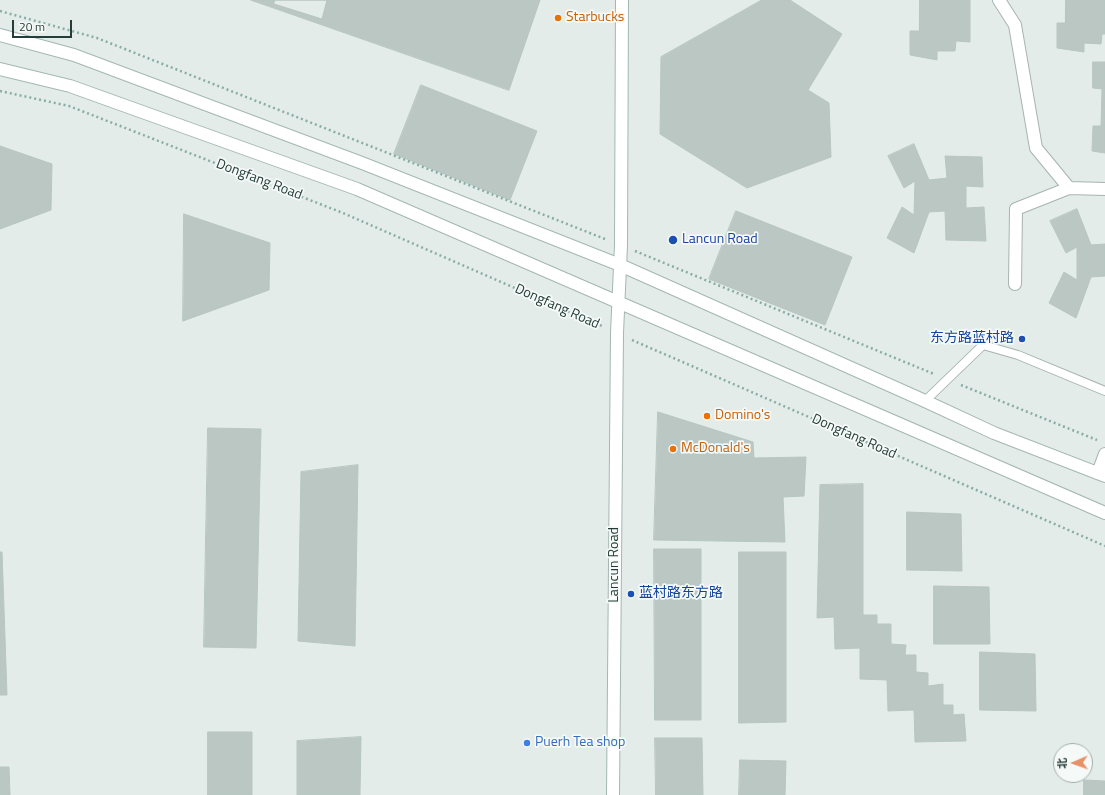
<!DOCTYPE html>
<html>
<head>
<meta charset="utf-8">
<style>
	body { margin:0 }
	#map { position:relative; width:1105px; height:795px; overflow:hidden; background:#e4ece9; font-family:"Titillium Web","Noto Sans SC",sans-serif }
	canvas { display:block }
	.north { position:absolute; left:1053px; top:743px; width:40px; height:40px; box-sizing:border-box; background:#f5f9f7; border:1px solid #a2aeab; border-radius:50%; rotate:268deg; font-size:11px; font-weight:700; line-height:16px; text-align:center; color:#253d38 }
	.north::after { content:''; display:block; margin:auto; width:14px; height:18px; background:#e69268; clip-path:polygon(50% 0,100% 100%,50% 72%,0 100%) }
	.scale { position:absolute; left:12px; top:20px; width:60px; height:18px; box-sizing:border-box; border:2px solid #253d38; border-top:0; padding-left:5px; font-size:12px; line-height:14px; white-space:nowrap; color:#253d38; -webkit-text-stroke:3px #f5f9f7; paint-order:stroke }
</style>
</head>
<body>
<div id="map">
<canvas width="1105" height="795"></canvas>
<div class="north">北</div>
<div class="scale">20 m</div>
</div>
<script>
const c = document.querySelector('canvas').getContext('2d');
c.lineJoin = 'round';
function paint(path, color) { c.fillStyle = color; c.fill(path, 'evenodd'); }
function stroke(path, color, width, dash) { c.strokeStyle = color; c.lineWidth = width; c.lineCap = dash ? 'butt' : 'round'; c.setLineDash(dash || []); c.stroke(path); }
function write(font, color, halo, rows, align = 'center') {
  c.font = font + ' "Titillium Web","Noto Sans SC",sans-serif'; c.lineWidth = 3.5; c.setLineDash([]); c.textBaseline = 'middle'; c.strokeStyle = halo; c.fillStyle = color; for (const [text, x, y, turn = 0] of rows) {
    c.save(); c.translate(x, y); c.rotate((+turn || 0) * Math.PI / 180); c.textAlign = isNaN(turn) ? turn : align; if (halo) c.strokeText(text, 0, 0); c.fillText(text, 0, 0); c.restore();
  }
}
const building = new Path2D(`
	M251 0H540L509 90Z
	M275 0H327L322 19 274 4Z
	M762 0H790L842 34 808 90 829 103 831 157 747 188 660 134 661 57Z
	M920 0H970V42L956 41 955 51H937V60L910 55V31H919Z
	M1066 0H1105V34H1102L1101 44 1084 43V52L1057 48V23H1065Z
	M1093 62H1105V153L1092 151 1093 126H1101L1102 89 1093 88Z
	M421 85 537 131 510 200 394 154Z
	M914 144 929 180 947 178 945 156 982 157 983 187 966 186V208L984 207 986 241 946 240 945 211 929 212 914 253 887 238 902 207 914 215 915 181 904 188 888 156Z
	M0 146 52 164 51 210 0 229Z
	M1077 209 1091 245 1105 244V276L1091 277 1076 318 1049 303 1064 272 1077 280V247L1066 253 1050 221Z
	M736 211 852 257 825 325 709 279Z
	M184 214 270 243 269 290 183 321Z
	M658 412 753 442 754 458 806 457 804 496 783 497 785 542 654 540Z
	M208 428 261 429 256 648 204 647Z
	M358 465 355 646 298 641 301 472Z
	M863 484V615H877V624H891V644L906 645 905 655H916V672L928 673V686L943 684V705H953V715L964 714 966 741 915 742 914 710 888 711 887 680 860 679V648L835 649 834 617 817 618 820 485Z
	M907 512 961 514 962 571 907 570Z
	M654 549H701V720H655Z
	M0 552H2L7 695H0Z
	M739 552H786V722L739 723Z
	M934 586 989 587 990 644H934Z
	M980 652 1035 654 1036 711 980 710Z
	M208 732H252V795H208Z
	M361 737 360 795H297V741Z
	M655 738H702L703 795H656Z
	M740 760 786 761 785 795H739Z
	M0 767H9L10 795H0Z
	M1084 780 1105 781V795H1084Z`);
paint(building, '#bac7c3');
stroke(building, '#b7c6c1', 1);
const lane = new Path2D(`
	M925 401 983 345 1018 355 1105 391`);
const street = new Path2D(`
	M999 0 1015 25 1036 148 1069 188 1105 189
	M1015 284 1016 209 1069 188
	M1098 473 1105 454`);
const secondary = new Path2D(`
	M0 35 74 55 362 163 620 265 925 401 994 433 1105 476
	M0 69 70 86 357 189 1105 513
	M613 795 617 333 621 245 622 0`);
stroke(lane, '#a7b4b0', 10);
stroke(street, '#a7b4b0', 14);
stroke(secondary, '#a3b7b2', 14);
stroke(new Path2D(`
	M0 11 97 38 605 239
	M0 91 69 106 343 213 602 326
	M635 251 934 374
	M632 340 1105 546
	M961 385 1097 440`), '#87ada5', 2.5, [2, 3]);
stroke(lane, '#fff', 8);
stroke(street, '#fff', 12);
stroke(secondary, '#fff', 12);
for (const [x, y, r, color] of [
	[558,18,4,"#e8710a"],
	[673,240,5,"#1a4fb4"],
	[1022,339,4,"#1a4fb4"],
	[707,416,4,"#e8710a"],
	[673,449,4,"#e8710a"],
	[631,594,4,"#1a4fb4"],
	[527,743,4,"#3f7fe0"]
]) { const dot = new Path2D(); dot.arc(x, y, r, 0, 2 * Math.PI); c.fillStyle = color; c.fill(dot); stroke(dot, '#f5f9f7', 1.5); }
write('14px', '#c56008', '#f5f9f7', [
	["Starbucks",566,18],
	["Domino's",715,416],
	["McDonald's",681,449]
], 'left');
write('14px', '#253d38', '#f5f9f7', [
	["Dongfang Road",259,180,21],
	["Dongfang Road",557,307,24],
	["Dongfang Road",854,437,24],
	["Lancun Road",615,565,-90]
]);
write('14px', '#164399', '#f5f9f7', [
	["Lancun Road",682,240],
	["东方路蓝村路",1014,339,"right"],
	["蓝村路东方路",639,594]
], 'left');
write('14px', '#366cbe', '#f5f9f7', [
	["Puerh Tea shop",535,743]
], 'left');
</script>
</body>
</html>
